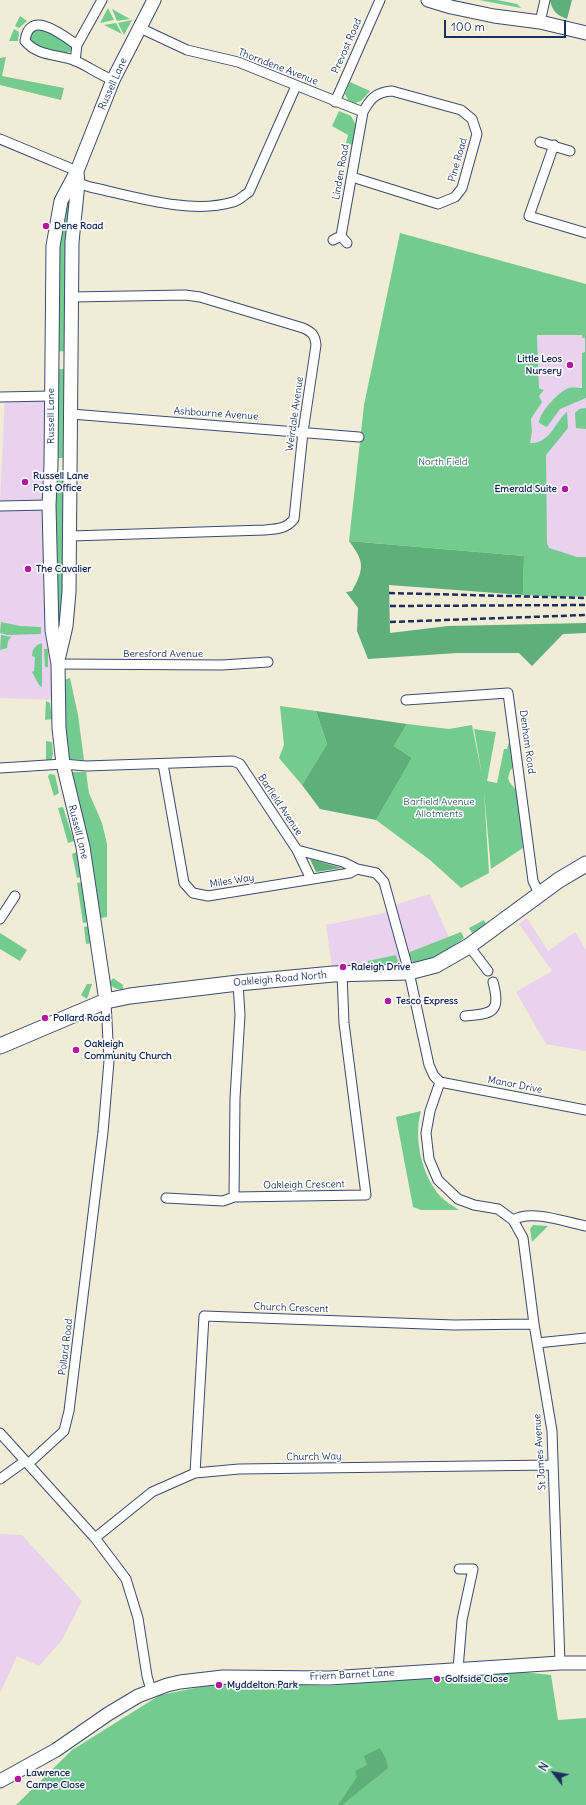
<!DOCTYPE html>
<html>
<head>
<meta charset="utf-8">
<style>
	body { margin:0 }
	#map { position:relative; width:586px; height:1805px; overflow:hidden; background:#f1ecd5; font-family:Delius,sans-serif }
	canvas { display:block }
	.north { position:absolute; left:534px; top:1753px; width:40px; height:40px; -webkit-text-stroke:3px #fff; paint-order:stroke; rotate:301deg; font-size:11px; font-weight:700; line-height:16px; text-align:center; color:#1b2f5e }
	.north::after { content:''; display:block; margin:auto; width:14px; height:18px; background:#1b2f5e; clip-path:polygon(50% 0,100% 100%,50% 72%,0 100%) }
	.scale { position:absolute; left:444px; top:20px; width:122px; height:18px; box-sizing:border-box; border:2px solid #1b2f5e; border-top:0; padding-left:5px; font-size:12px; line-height:14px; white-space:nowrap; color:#1b2f5e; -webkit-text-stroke:3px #fff; paint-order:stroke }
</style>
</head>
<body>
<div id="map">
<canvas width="586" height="1805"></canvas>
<div class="north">N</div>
<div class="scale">100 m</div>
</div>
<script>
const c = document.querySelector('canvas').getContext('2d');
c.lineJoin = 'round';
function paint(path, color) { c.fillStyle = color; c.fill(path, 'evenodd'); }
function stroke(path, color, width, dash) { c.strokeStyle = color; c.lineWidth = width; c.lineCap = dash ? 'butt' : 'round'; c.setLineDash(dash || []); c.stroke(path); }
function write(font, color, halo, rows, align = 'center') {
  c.font = font + ' Delius,sans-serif'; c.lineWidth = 3; c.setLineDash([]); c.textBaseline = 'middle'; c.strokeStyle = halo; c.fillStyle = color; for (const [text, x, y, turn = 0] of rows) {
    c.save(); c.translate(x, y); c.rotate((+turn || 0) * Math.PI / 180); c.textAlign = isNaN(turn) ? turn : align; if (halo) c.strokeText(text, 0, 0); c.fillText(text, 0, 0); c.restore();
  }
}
paint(new Path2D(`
	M537 335H586V596L562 597 523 595 529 446 532 432 531 419 542 402 539 396 544 390 542 388H539Z
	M5 397 49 398 57 700 0 698V501Z
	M430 894 456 954 436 965 333 974 326 925 385 913 391 906Z
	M527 918 548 951 575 932 586 950V1051L546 1044 516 992 552 971 519 924Z
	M0 1534 22 1535 82 1601 62 1640 39 1666 17 1656 0 1693Z`), '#e8d2ee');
paint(new Path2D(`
	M479 0H497L517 4 521 8Z
	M108 8 114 20 100 23Z
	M112 9 130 19 117 21Z
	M20 16 27 21 19 28 15 26Z
	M132 20 124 35 118 23Z
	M116 23 122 34 104 25Z
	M14 29 19 32 18 41H9Z
	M38 29 44 30 70 43 72 46 70 52 66 53C54 51 35 51 30 37L32 32Z
	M6 57 2 76 64 88 61 100 0 85V58Z
	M350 82 370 91 361 101 355 103 348 100 345 94Z
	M339 111 351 116 356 125 352 145 346 143 348 135 332 126Z
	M64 203 70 204 65 351 53 352V289Z
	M400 233 586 284V398L560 409 547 427 539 423C539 413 559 391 569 388 573 387 578 388 582 388V353L585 352V338H582V335H537L539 388 544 390 539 396 542 402 531 419 532 432 530 443C550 444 554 423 567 412L568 428 546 455 547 543 549 548 577 557H586V596L562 597 523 595 524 556 349 541 364 405Z
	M52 369H65L64 458H52Z
	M586 408V429L576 428 575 413 579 409Z
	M52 475H63L65 487 63 600 61 625 54 624Z
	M1 622 20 626 41 627V634L8 635 0 633Z
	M1 635 11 637 8 641 7 648 0 650Z
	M42 643V687L39 685 32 672 34 671 35 657 32 656C32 650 35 645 42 643Z
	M44 649H48V667H45Z
	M70 678 78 715 84 760 67 759 64 680Z
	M46 701 50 703 52 719 45 720Z
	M280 706 316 711 327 744 302 785 279 758 284 745Z
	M407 724 449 729 472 725 482 775 474 729 496 732 487 781 497 783 504 749H507L510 739 514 766 510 771 508 778 510 783 517 791 523 848 491 869 484 792 489 873 461 888 430 860 376 820 412 758 394 746Z
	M46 741 52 742 53 754 51 761H46Z
	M68 772H86L89 793 102 823 107 844V917L100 918 94 875Z
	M50 774 55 775 59 793 54 796 48 776Z
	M63 807 74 841 68 843 58 808Z
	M77 852 83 877 77 878 72 854Z
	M83 882 89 922 83 923 77 883Z
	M484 920 486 925 472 933 469 928Z
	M89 926 92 943 86 944 84 927Z
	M461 932 464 938C450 948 431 966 413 962L409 955 410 952Z
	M0 933 27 950 20 961 0 949Z
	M396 955 399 965 397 966 368 967V961Z
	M113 978 123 985V990C118 989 113 988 109 984Z
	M87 984H92L87 999 81 995Z
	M421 1111C413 1139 422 1176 441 1197 446 1202 453 1206 459 1210H421L413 1207 396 1117Z
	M533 1225 548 1226 532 1242 530 1229Z
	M504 1670 551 1675 558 1720 586 1718V1805H16L72 1750 160 1695 226 1682 328 1686Z`), '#74cb90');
paint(new Path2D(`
	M550 0H572L567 19C557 15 552 11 550 0Z
	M349 541 524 556 523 595 389 585 390 633 448 626 586 623V633L563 634 532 666 519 653H457L368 659 357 631 358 608 346 592 352 591C365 568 364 561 349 541Z
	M316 711 407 724 394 746 412 758 376 820 320 809 302 785 327 744Z
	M310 859 342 868 316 872Z
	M380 1748 386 1759 388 1768 342 1805H338L357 1777 355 1771 367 1765 364 1756Z`), '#5faf7a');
const street = new Path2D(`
	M540 22 545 0
	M140 28 187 50 238 62 363 112
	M77 45 102 0
	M75 61 77 45C63 35 29 8 25 41 38 57 59 54 76 61 89 67 100 75 113 80
	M335 102 380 0
	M0 139 77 171
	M540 142 570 151
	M554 145 529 216 586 233
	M78 183 90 187C133 196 190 215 233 202 239 201 244 195 249 192L296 86
	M341 236 363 112C370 99 376 92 392 91L461 110 472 119 477 134 462 188 455 197 438 204 352 177
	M333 240 341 236 347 243
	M0 397 51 396
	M71 414 359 437
	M0 506 49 505
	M71 536 265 530C277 529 286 529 294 519L303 432 316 345C315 335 312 332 303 328L200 297 185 295 72 297
	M58 664 222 665 268 662
	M406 700 508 693 533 881 540 895
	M163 764 184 883 193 893 208 896 350 873 357 869
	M0 768 63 764 86 766 233 761 240 764 297 850 343 862 357 869 376 873 384 882 409 972 429 1065 434 1076 440 1082 430 1111 426 1133 429 1159 438 1180 458 1199 474 1205 498 1209 513 1220 523 1238 534 1324 552 1431 560 1663
	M297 850 311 879
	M0 919 15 896
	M469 946 488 971
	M238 983 240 1015 235 1098 234 1197 366 1195 344 1023 342 974
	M465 1016C493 1014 501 1012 493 982
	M440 1082 586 1110
	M166 1198 223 1201 234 1197
	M513 1220C531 1209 565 1222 586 1226
	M537 1343 586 1338
	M0 1433 95 1538 126 1579 138 1618 147 1676 151 1690
	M28 1464 64 1431 69 1411 103 1132 109 1061 106 1001
	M195 1473 204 1316 454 1325 534 1324
	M0 1479 25 1461
	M95 1538 152 1492 195 1473 239 1469 553 1465
	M458 1669 462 1620 473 1569H459`);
const secondary = new Path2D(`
	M428 0 451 7 494 16 540 22 586 33
	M59 656 66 626 69 592 72 242 78 183 77 173
	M106 1001 83 847 63 764 59 728 58 664 52 630 49 505 51 465 53 246 61 201 77 171 113 80 154 0
	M0 1781 56 1750 108 1714 138 1696 167 1685 180 1682 223 1677 329 1678 560 1663H586`);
const primary = new Path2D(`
	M0 1046 106 1001 130 996 238 983 333 974 409 972 436 965 469 946 559 880 586 864`);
stroke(street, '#3b4b70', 11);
stroke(secondary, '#3b4b70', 15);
stroke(primary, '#3b4b70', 17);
stroke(street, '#fff', 9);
stroke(secondary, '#fff', 13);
stroke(primary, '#fff', 15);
stroke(new Path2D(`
	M389 593 586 598
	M390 606 586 605
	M390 622 586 615`), '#1b2f5e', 2.5, [6, 3]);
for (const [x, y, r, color] of [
	[46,226,4,"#b5179e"],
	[570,365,4,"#b5179e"],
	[25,482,4,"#b5179e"],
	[565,489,4,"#b5179e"],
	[28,569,4,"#b5179e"],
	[343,967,4,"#b5179e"],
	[388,1001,4,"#b5179e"],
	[45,1018,4,"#b5179e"],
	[76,1050,4,"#b5179e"],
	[437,1679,4,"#b5179e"],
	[219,1685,4,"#b5179e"],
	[18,1779,4,"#b5179e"]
]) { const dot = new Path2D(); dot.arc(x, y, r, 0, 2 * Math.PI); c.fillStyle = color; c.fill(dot); stroke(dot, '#fff', 1.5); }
write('10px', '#1b2f5e', '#fff', [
	["Prevost Road",347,46,-66],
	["Thorndene Avenue",278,67,21],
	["Russell Lane",113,84,-66],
	["Pine Road",458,160,-74],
	["Linden Road",341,172,-80],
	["Ashbourne Avenue",216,414,4],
	["Weirdale Avenue",295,414,-82],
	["Russell Lane",51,416,-90],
	["Beresford Avenue",163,654],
	["Denham Road",527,742,82],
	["Barfield Avenue",280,805,56],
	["Russell Lane",78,832,76],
	["Miles Way",232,881,-9],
	["Oakleigh Road North",280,979,-5],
	["Manor Drive",515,1085,11],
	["Oakleigh Crescent",304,1185,-1],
	["Church Crescent",291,1308,2],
	["Pollard Road",66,1347,-83],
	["St James Avenue",540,1452,-94],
	["Church Way",314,1457,-1],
	["Friern Barnet Lane",352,1675,-3]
]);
write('bold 10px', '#1b2f5e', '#fff', [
	["Dene Road",54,226],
	["Little Leos",562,359,"right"],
	["Nursery",562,371,"right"],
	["Russell Lane",33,476],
	["Post Office",33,488],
	["Emerald Suite",557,489,"right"],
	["The Cavalier",36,569],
	["Raleigh Drive",351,967],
	["Tesco Express",396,1001],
	["Pollard Road",53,1018],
	["Oakleigh",84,1044],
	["Community Church",84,1056],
	["Golfside Close",445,1679],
	["Myddelton Park",227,1685],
	["Lawrence",26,1773],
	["Campe Close",26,1785]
], 'left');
write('10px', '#365e6d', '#fff', [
	["North Field",443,462],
	["Barfield Avenue",439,802],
	["Allotments",439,814]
]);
</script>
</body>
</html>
